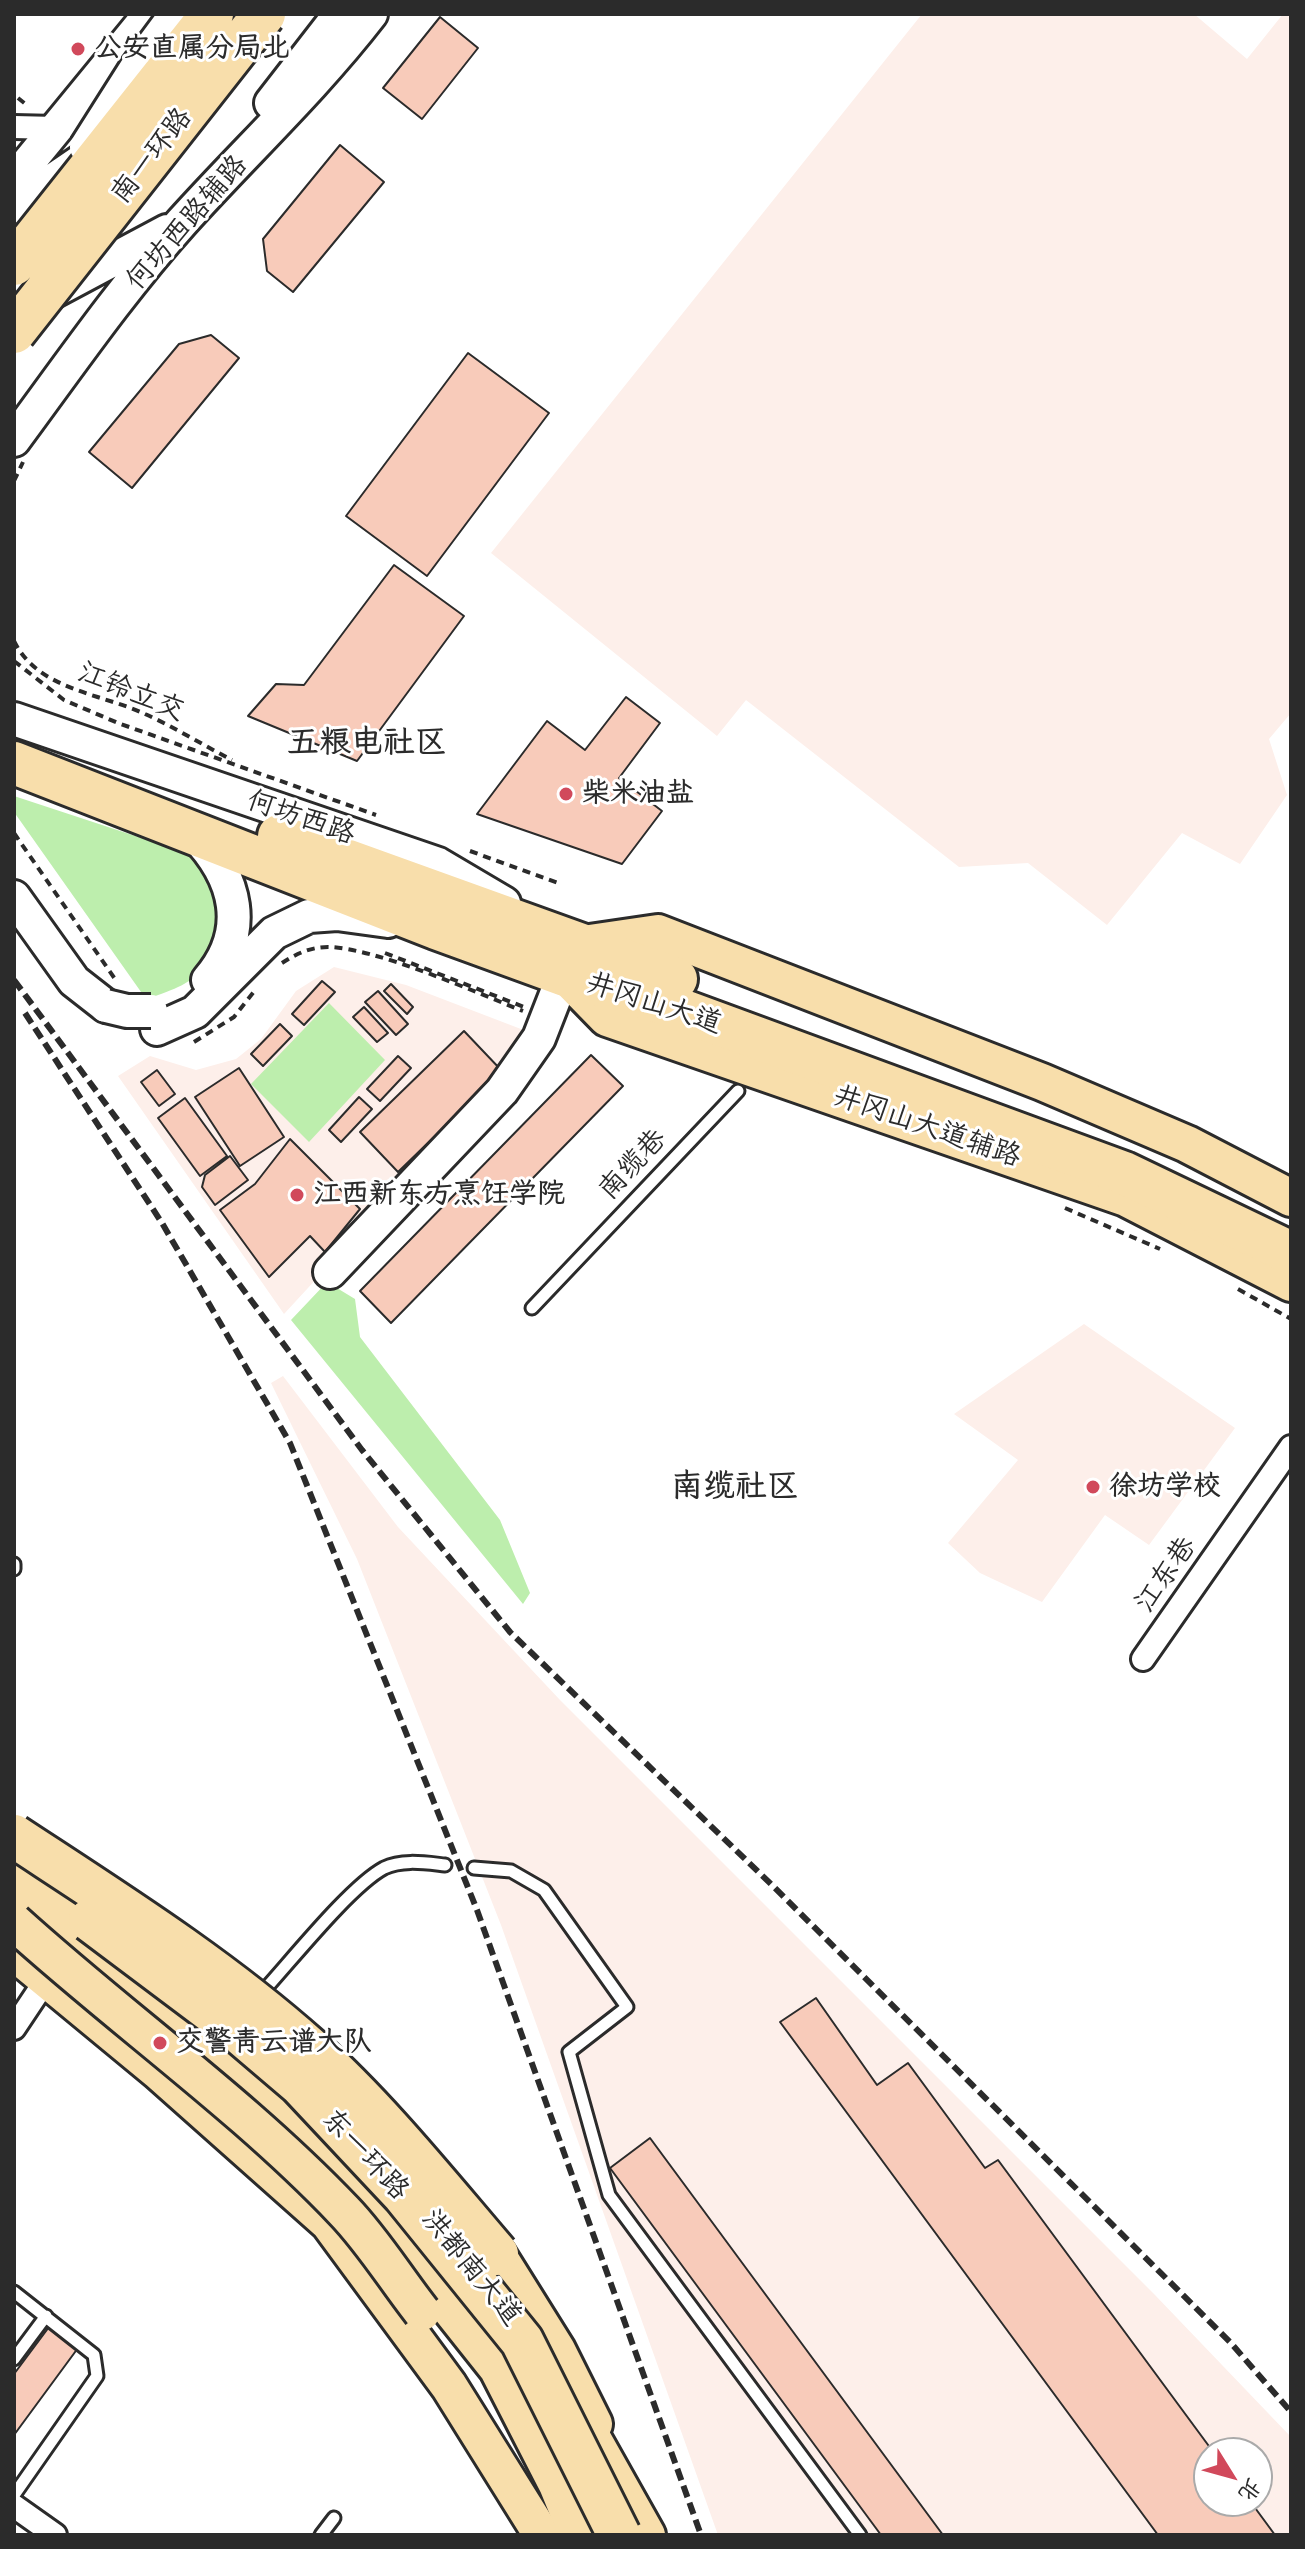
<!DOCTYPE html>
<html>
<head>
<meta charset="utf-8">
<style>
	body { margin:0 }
	#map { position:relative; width:1305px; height:2549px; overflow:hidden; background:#fff; font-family:"Patrick Hand","LXGW WenKai TC",sans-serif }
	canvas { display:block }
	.frame { position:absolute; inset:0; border:16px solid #2b2b2b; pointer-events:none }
	.north { position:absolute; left:1193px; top:2437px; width:80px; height:80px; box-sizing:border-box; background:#fff; border:2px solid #aaa; border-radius:50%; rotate:127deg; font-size:22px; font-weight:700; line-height:32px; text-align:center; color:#2b2b2b }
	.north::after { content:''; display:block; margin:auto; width:28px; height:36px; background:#d1495b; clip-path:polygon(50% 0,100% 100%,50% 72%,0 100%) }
</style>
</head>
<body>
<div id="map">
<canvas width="1305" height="2549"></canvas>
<div class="frame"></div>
<div class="north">北</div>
</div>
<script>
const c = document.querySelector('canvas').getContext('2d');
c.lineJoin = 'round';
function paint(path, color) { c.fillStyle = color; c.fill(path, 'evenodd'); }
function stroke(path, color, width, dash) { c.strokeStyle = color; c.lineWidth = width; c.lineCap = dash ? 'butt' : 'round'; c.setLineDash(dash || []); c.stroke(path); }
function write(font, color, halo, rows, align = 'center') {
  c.font = font + ' "Patrick Hand","LXGW WenKai TC",sans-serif'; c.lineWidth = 6; c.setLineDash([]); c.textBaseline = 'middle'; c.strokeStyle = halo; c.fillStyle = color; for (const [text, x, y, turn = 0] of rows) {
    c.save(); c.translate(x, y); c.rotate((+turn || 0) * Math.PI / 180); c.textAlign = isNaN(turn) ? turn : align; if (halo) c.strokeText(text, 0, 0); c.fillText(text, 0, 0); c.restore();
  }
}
paint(new Path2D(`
	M922 14H1194L1247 59 1283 14H1291V713L1269 739 1287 795 1240 864 1182 833 1107 925 1028 863 959 867 746 700 717 736 491 553Z
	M334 967 406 985 534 1034 505 1074 284 1314 118 1076 150 1056 196 1070 236 1059 261 1039 296 991Z
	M1084 1324 1235 1428 1149 1545 1105 1515 1042 1602 980 1573 948 1543 1018 1460 954 1414Z
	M283 1376 398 1527 560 1700 1155 2295 1291 2437V2535H718L501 1925 357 1559 271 1383ZM1209 2453H1257V2501H1209Z`), '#fdefea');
paint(new Path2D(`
	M14 796 184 852 207 868 224 914C201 972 209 979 146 999L14 812Z
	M329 1003 385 1060 309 1142 251 1084Z
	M327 1282 355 1299 360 1337 500 1520 530 1593 523 1604 291 1320Z`), '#bdeead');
const building = new Path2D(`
	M440 17 478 48 422 119 383 88Z
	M340 145 384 182 293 292 267 271 263 239Z
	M211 335 239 358 132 488 89 452 179 344Z
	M468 353 549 413 427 576 346 516Z
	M394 565 464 616 357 761 248 716 276 684 304 685Z
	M626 697 660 723 619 778 662 811 622 864 477 814 547 721 585 750Z
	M322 981 335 992 304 1025 292 1014Z
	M391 984 413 1007 407 1014 384 991Z
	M378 991 408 1024 396 1035 365 1002Z
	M364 1007 388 1033 377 1042 353 1017Z
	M280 1024 292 1036 263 1066 251 1054Z
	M464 1031 502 1071 398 1172 360 1132Z
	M591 1055 623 1086 391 1323 360 1291Z
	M398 1056 411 1068 380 1101 367 1089Z
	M239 1068 284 1137 240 1166 195 1097Z
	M157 1070 175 1094 159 1106 141 1082Z
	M359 1097 372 1109 341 1142 329 1130Z
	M185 1098 227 1156 200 1176 158 1118Z
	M290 1139 360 1209 325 1252 310 1236 269 1277 220 1210 255 1184Z
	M230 1156 248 1180 215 1205 202 1187 205 1175Z
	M816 1998 877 2085 908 2063 985 2168 998 2160 1214 2453H1209V2501H1250L1275 2535H1158L780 2022Z
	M650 2138 943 2535H881L610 2168Z
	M49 2327 78 2348 14 2435V2374Z`);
paint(building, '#f8cbba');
stroke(building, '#2b2b2b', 2);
const lane = new Path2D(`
	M532 1308 738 1091
	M14 1564V1569
	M474 1868 511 1871 544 1890 627 2007 569 2052 609 2195 860 2535
	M258 1997C288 1965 349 1887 384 1868 402 1859 426 1863 445 1865
	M14 2292 94 2355 97 2376 14 2495
	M14 2359 46 2316
	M321 2535 334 2518`);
const street = new Path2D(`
	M14 127 56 128
	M1143 1659 1291 1447
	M14 2028 52 1971
	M14 2506 55 2535`);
const secondary = new Path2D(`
	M271 103 340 14
	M14 180 150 14
	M14 207 90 155
	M49 294 167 231
	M14 440C68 367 121 290 182 222 245 152 313 89 371 14
	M14 719 438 864 504 903
	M194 834C237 878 250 931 208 980
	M14 897 74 981 106 1006
	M157 1029 195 1012 274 933 309 916 337 914 388 921
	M330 1272 502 1091 539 1038 571 956`);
const primary = new Path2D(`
	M576 945 658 933 1042 1082 1187 1144 1291 1198
	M565 975 607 1018 1126 1198 1291 1283
	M14 1952 158 2071 329 2223 449 2386 542 2535
	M497 2254 557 2350 594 2424
	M575 2407 647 2535`);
const highway = new Path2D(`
	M14 763 436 928 565 975 651 999 1124 1173 1291 1253
	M279 836 676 979
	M14 1858 90 1920
	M14 1902 281 2112 384 2221 500 2367 560 2484 581 2535`);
stroke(lane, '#2b2b2b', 17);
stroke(street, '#2b2b2b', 28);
stroke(secondary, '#2b2b2b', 38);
stroke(primary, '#2b2b2b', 42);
stroke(highway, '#2b2b2b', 48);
stroke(new Path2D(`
	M18 98 28 106
	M14 481 23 462
	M14 641C38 690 100 693 145 714 174 727 203 745 232 760
	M14 661 64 700 118 723 376 815
	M14 833 115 979
	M470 851 558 883
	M385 953 524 1007
	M282 963C296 954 310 947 328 947 376 948 475 992 523 1011
	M194 1042 234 1017 256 989
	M1065 1208 1160 1249
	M1238 1289 1291 1319`), '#2b2b2b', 4, [8, 6]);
stroke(lane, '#fff', 11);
stroke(street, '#fff', 22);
stroke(secondary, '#fff', 32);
stroke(primary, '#f8deab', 36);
stroke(highway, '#f8deab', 42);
stroke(new Path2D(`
	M14 980 362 1450 510 1632 772 1885 1230 2342 1291 2412
	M25 1013 162 1223 290 1443 477 1910 701 2535`), '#2b2b2b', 6, [12, 6]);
const secondaryBridge = new Path2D(`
	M86 147 136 68 176 14
	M106 1006 127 1011H151`);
const primaryBridge = new Path2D(`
	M14 1922C122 2020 243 2105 344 2211 373 2241 396 2279 422 2312`);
const highwayBridge = new Path2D(`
	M14 264 212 14
	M14 332 264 14
	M14 1836C116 1903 218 1967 309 2048 378 2110 437 2184 497 2254
	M90 1920 239 2032 300 2084 404 2195 522 2341 619 2535`);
stroke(secondaryBridge, '#2b2b2b', 38, []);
stroke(primaryBridge, '#2b2b2b', 42, []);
stroke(highwayBridge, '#2b2b2b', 48, []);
stroke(secondaryBridge, '#fff', 32);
stroke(primaryBridge, '#f8deab', 36);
stroke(highwayBridge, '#f8deab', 42);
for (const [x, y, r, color] of [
	[78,49,8,"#d1495b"],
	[566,794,8,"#d1495b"],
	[297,1195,8,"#d1495b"],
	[1093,1487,8,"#d1495b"],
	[160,2043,8,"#d1495b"]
]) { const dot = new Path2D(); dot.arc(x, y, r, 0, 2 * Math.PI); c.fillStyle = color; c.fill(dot); stroke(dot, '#fff', 3); }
write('bold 28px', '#2b2b2b', '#fff', [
	["公安直属分局北",94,49],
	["柴米油盐",582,794],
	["江西新东方烹饪学院",313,1195],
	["徐坊学校",1109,1487],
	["交警青云谱大队",176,2043]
], 'left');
write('28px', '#2b2b2b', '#fff', [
	["南一环路",152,156,-52],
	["何坊西路辅路",187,223,-49],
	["江铃立交",131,692,22],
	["何坊西路",301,818,19],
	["井冈山大道",654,1004,18],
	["井冈山大道辅路",927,1127,19],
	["南缆巷",633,1165,-47],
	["江东巷",1166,1575,-55],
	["东一环路",365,2155,47],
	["洪都南大道",471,2268,51]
]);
write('bold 32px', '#2b2b2b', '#fff', [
	["五粮电社区",367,743],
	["南缆社区",735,1487]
]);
</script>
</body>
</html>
